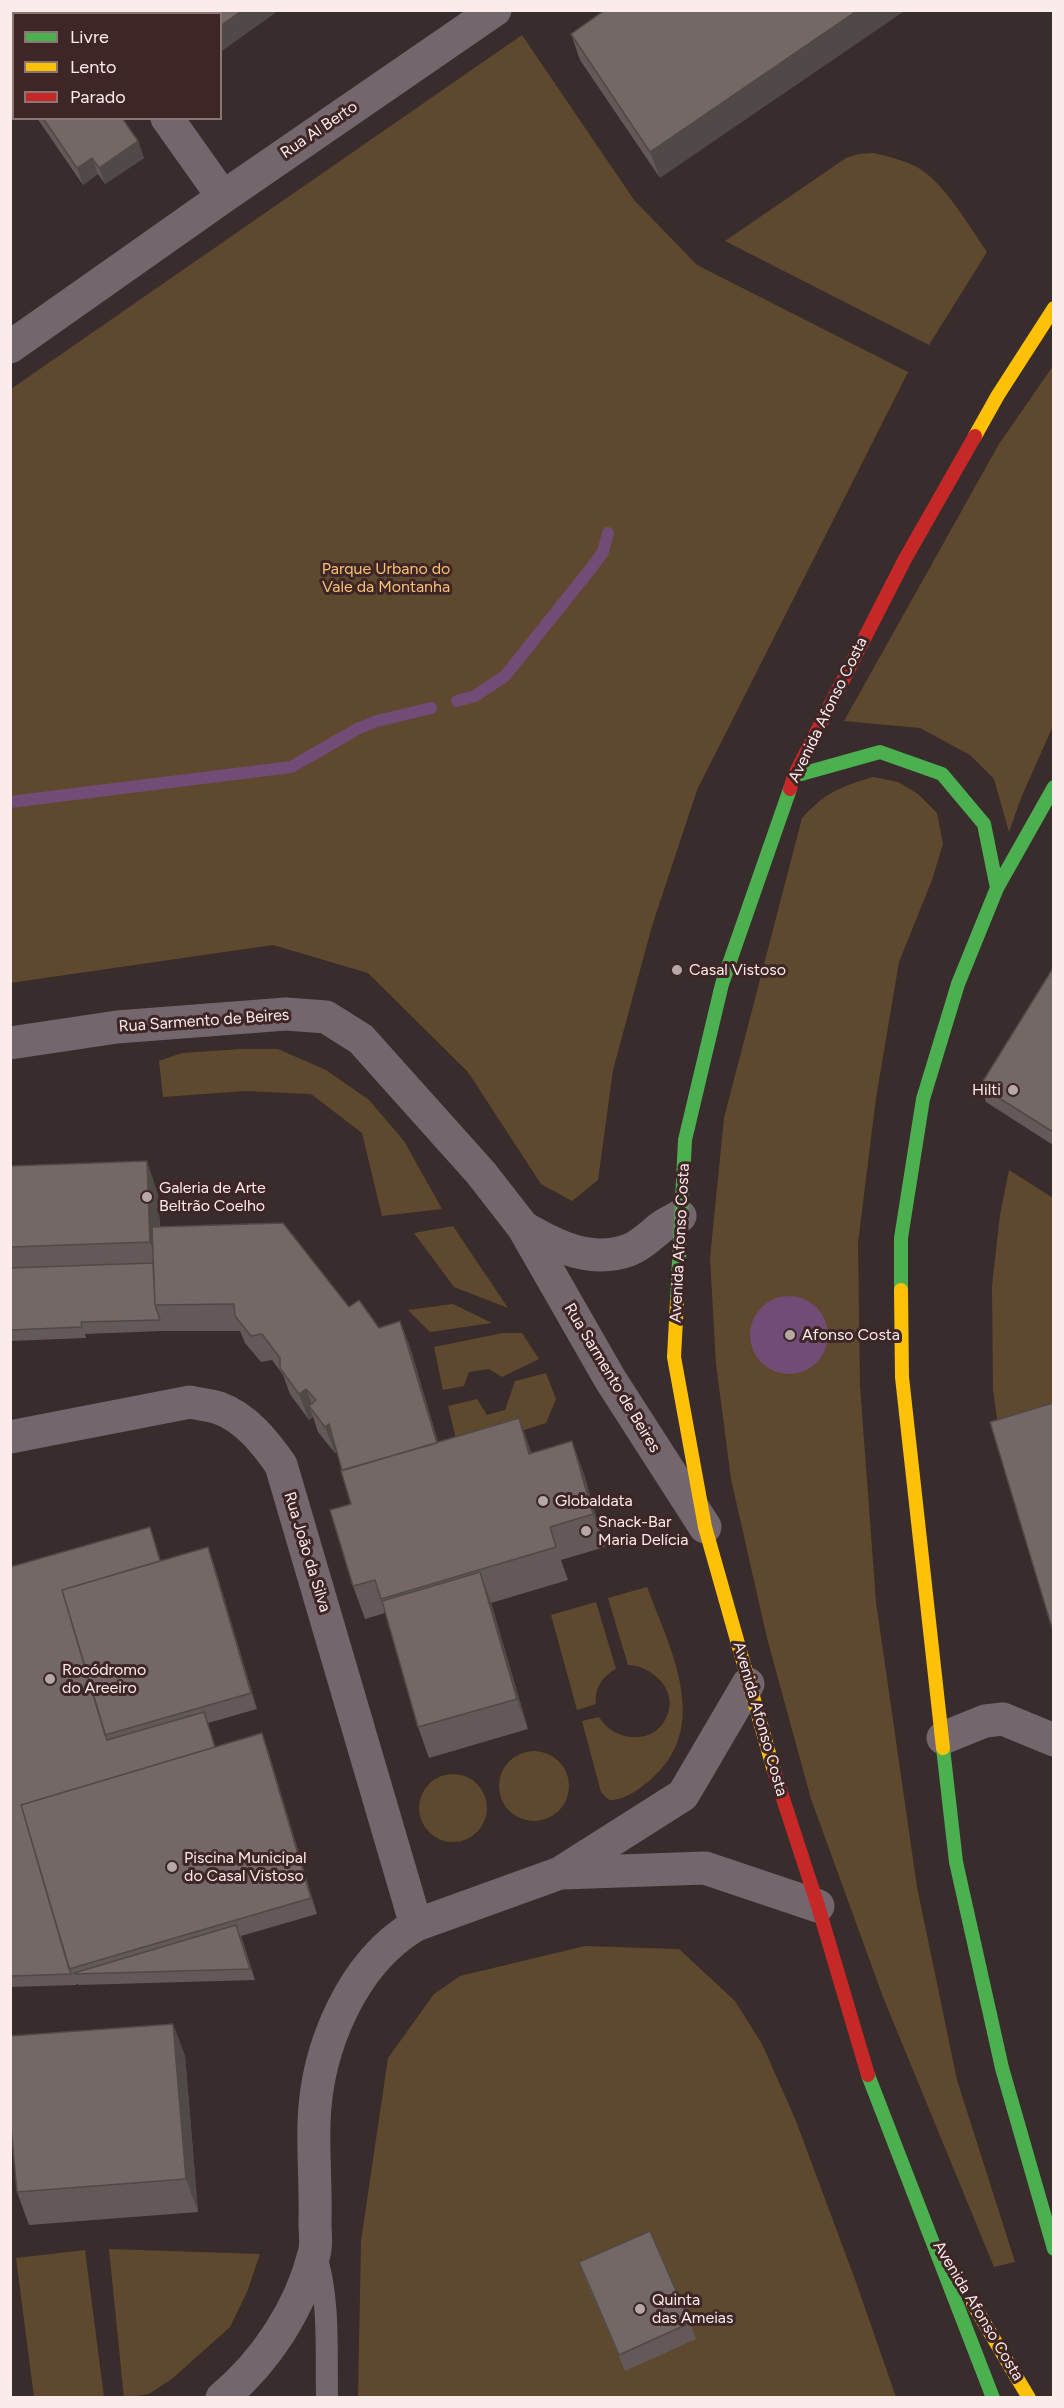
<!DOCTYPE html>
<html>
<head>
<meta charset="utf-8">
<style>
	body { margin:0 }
	#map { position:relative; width:1064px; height:2408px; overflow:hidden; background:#382c2c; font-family:Figtree,sans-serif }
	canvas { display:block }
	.frame { position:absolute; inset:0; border:12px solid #fcebeb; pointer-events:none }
	.legend { position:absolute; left:12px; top:12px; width:210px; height:108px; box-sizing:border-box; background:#3e2627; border:2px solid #8a7575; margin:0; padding:8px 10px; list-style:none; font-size:18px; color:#fcebeb }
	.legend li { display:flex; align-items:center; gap:12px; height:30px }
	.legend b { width:30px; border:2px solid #8a7575 }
</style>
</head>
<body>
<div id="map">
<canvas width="1064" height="2408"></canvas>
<div class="frame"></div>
<ul class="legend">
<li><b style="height:8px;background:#4caf50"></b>Livre</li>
<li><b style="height:8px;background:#ffc107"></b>Lento</li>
<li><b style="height:8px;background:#c62828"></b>Parado</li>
</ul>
</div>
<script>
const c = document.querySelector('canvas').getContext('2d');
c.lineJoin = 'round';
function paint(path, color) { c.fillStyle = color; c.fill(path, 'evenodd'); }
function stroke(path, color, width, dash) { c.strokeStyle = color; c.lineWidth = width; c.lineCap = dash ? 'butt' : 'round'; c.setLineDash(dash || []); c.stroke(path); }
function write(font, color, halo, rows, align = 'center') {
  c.font = font + ' Figtree,sans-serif'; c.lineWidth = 6; c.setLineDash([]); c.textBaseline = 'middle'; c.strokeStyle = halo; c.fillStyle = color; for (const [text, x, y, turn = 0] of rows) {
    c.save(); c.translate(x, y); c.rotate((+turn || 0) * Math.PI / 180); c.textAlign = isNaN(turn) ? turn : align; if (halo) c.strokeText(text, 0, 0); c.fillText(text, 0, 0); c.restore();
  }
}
paint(new Path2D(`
	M522 35 634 200 697 265 908 372 697 790 652 926 613 1070 598 1180 572 1201 541 1184 468 1072 368 973 273 945 10 983 11 389Z
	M873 153C888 156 902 160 917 167 944 182 969 226 987 252L929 345 725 241 846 158 859 154Z
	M1053 366V726L1021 798 1009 832 994 779 970 755 920 728 844 721 999 444Z
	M873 777 898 782 918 794 937 813 943 844 932 880 899 962 876 1098 858 1243 860 1386 876 1602 917 1887 957 2080 1015 2262 994 2267 883 1997 811 1799 767 1638 731 1479 716 1364 710 1258 724 1118 802 818C826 792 840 787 873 777Z
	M241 1049H278L326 1070 369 1100 404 1141 442 1209 382 1216 362 1133 311 1094 245 1091 163 1097 159 1061 182 1053Z
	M1009 1170 1053 1198 1054 1439 1002 1454 993 1390 992 1286 1000 1215Z
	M453 1226 508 1308 454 1287 414 1233Z
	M453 1304 492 1323 430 1332 408 1310Z
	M503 1333H522L539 1359 502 1377 489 1369 469 1372 464 1386 443 1390 434 1347Z
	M546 1373 556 1399 546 1423 459 1451 448 1406 477 1399 487 1415 505 1410 515 1381Z
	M647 1587C670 1649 713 1727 650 1780 640 1789 623 1801 609 1800L601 1792 582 1721 599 1717C613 1741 651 1746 665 1720 681 1693 654 1666 628 1665L608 1598Z
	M596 1602 616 1669C603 1676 594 1688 596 1704L577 1710 551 1615Z
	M499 1786a35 35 0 1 1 70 0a35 35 0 1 1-70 0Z
	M419 1808a34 34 0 1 1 68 0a34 34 0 1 1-68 0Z
	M585 1946 679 1949 735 2001 762 2044 796 2121 857 2285 896 2397 358 2398 361 2241 388 2058 434 1994 460 1976Z
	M109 2249 260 2254 247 2292 230 2327 173 2378 149 2394 124 2398Z
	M85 2250 104 2397H34L16 2258Z`), '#5e492f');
paint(new Path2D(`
	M750 1335a39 39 0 1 1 78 0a39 39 0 1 1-78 0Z`), '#704c77');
stroke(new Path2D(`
	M457 701 475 696 505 676 592 567 603 552 608 533
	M10 802 291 767 359 728 377 721 431 708`), '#704c77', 12);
stroke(new Path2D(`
	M315 2252C330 2299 326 2349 327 2398`), '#74666d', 22);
stroke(new Path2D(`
	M91 10 93 14
	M167 118 223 197
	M10 347 223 197 495 10
	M10 1043 117 1027 286 1014 326 1017 361 1039 481 1173 523 1227 610 1379 705 1527
	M523 1227C555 1246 591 1264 629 1250 642 1245 650 1236 660 1228 666 1223 674 1220 680 1216
	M10 1437 190 1402C199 1404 210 1405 219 1408 246 1418 265 1442 281 1465L416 1925
	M943 1738 985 1721 1003 1719 1054 1740
	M562 1873 705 1868 818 1906
	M222 2398C266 2361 300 2309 314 2254 317 2245 315 2233 315 2223 316 2189 313 2156 314 2123 316 2050 351 1963 416 1925L560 1873 683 1795 748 1684`), '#74666d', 33);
stroke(new Path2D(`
	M794 776 880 752 942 774 984 824 997 888
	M901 1290V1238L923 1099 958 984 997 888 1054 787
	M677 1301 685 1140 722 984 790 789
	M943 1748 956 1862 1002 2068 1054 2249
	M868 2075 993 2398`), '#4caf50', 14);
stroke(new Path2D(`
	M975 436 998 395 1054 308
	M901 1290 902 1377 943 1748
	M677 1301 674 1357 705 1527 774 1771
	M973 2304 1029 2398`), '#ffc107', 14);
stroke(new Path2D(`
	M790 789 794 776 905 559 975 436
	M774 1771 818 1906 868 2075`), '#c62828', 14);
paint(new Path2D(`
	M10 10 14 14V84L10 80Z
	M175 10H279L220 52V14H177Z
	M605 10 660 178 580 60 571 34Z
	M37 118H122L138 141 144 158 105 184 98 174 83 185Z
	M1053 968V1145L986 1102 980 1086Z
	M10 1166 158 1194 160 1227 349 1307 379 1328 400 1321 410 1347 438 1442 531 1454 584 1474 605 1547 561 1560 568 1580 491 1603 528 1729 429 1758 418 1727 385 1613 365 1619 353 1586 351 1504 337 1452 335 1453 318 1432 313 1417 309 1420 290 1394 283 1375 272 1360 261 1362 245 1343 240 1331H164L85 1334 86 1338 10 1341Z
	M150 1527 161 1561 208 1547 214 1564 257 1709 208 1723 215 1747 268 1750 317 1914 241 1936 255 1980 79 1985 78 1984 75 1985 10 1987V1567Z
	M173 2024 185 2056 198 2212 29 2225 17 2192Z
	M579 2262 690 2323 696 2339 625 2371 585 2279Z`), '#635958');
paint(new Path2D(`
	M243 10H279L220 52V26Z
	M858 10H906L660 178 650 152Z
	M138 141 144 158 105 184 99 168Z
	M92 158 98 174 83 185 77 168Z
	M147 1161 158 1194 163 1305 158 1263 150 1242Z
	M400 1321 410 1347 448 1475 439 1449Z
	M306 1389 316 1415 309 1406 313 1417 309 1420 299 1394Z
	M519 1418 531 1451 541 1487 529 1454Z
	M329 1424 339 1450 335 1453 325 1427Z
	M572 1441 584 1474 605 1547 593 1514Z
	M208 1547 214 1564 257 1709 251 1693Z
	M480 1572 491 1602 528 1729 517 1699Z
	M262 1733 268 1750 317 1914 311 1898Z
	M173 2024 185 2056 198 2212 186 2179Z`), '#504947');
const building = new Path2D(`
	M10 10H47L49 14H14V79L10 75Z
	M182 10H243L220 26V14H184Z
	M605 10H858L650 152 571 34Z
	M43 118H122L138 141 99 168 92 158 77 168Z
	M1053 968V1132L980 1086Z
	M147 1161 150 1242 10 1247V1166Z
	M283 1223 349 1307 359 1300 379 1328 400 1321 437 1443 342 1470 329 1424 325 1427 309 1406 316 1400 306 1389 299 1394 280 1368V1358L262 1334 251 1336 235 1316 234 1304 155 1305 152 1227Z
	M153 1263 155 1305 160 1320 81 1322 82 1327 10 1330V1268Z
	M1053 1403V1628H1052L990 1422Z
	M519 1418 529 1454 572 1441 593 1514 550 1527 556 1547 381 1599 375 1580 353 1586 330 1510 351 1504 341 1471Z
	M150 1527 160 1561 62 1590 107 1740 204 1712 215 1747 21 1805 71 1974 10 1976V1567Z
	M208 1547 251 1693 105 1735 62 1590Z
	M480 1572 517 1699 418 1727 382 1601Z
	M262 1733 311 1898 69 1969 21 1805Z
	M236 1925 250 1969 74 1974V1973Z
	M173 2024 186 2179 17 2192 10 2116V2036Z
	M650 2231 690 2323 619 2355 579 2262Z`);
paint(building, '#736866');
stroke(building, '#504947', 1.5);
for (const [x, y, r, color] of [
	[677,970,6,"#b7a8a8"],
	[1013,1090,6,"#b7a8a8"],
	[147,1197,6,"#b7a8a8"],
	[790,1335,6,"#b7a8a8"],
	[543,1501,6,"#b7a8a8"],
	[586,1531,6,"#b7a8a8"],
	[50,1679,6,"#b7a8a8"],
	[172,1867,6,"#b7a8a8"],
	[640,2309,6,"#b7a8a8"]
]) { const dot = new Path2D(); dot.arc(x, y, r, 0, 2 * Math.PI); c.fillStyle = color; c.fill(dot); stroke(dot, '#3e2627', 2); }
write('16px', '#fcebeb', '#3e2627', [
	["Rua Al Berto",319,130,-34],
	["Avenida Afonso Costa",828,710,-64],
	["Rua Sarmento de Beires",204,1021,-4],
	["Avenida Afonso Costa",680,1243,-87],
	["Rua Sarmento de Beires",612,1378,59],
	["Rua João da Silva",307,1552,73],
	["Avenida Afonso Costa",760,1719,74],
	["Avenida Afonso Costa",978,2311,59]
]);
write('16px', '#fac074', '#3e2627', [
	["Parque Urbano do",386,569],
	["Vale da Montanha",386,587]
]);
write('16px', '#fcebeb', '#3e2627', [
	["Casal Vistoso",689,970],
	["Hilti",1001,1090,"right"],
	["Galeria de Arte",159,1188],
	["Beltrão Coelho",159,1206],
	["Afonso Costa",802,1335],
	["Globaldata",555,1501],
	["Snack-Bar",598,1522],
	["Maria Delícia",598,1540],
	["Rocódromo",62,1670],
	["do Areeiro",62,1688],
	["Piscina Municipal",184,1858],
	["do Casal Vistoso",184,1876],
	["Quinta",652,2300],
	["das Ameias",652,2318]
], 'left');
</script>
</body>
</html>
